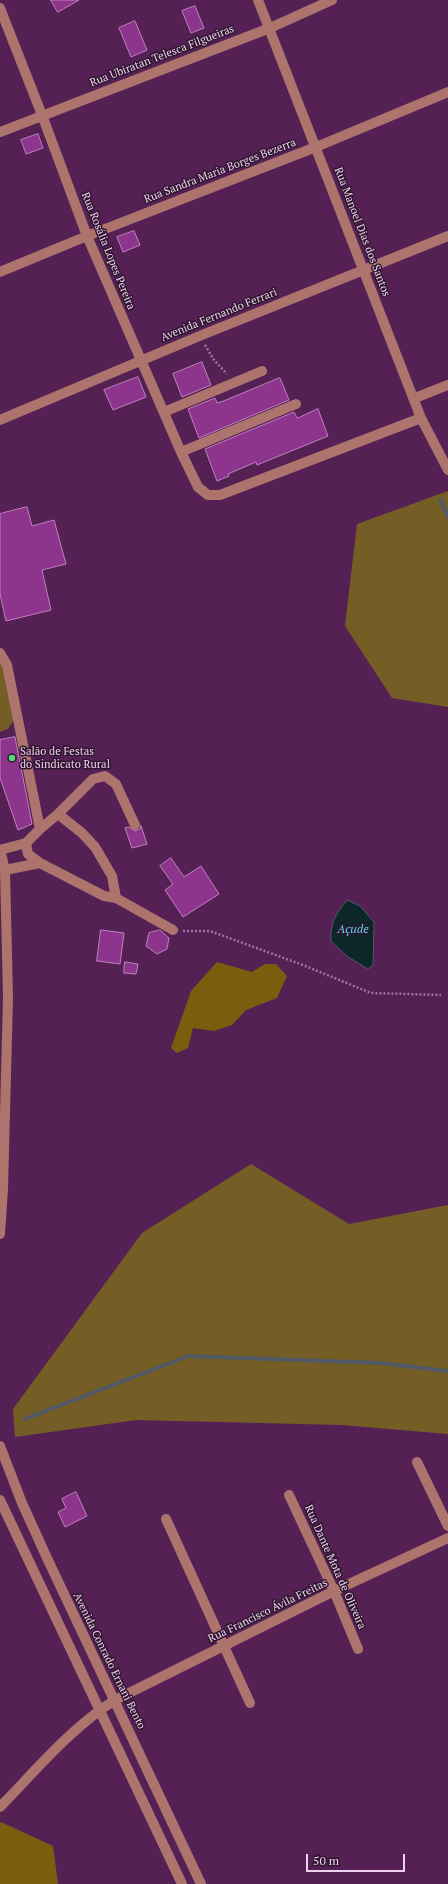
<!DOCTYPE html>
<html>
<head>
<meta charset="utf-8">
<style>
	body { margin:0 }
	#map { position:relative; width:448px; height:1884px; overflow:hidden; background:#552155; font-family:"PT Serif",serif }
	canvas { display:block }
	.scale { position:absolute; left:306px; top:1854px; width:99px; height:18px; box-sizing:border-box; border:2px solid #f0d0ef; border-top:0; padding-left:5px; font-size:12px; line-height:14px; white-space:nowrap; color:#f0d0ef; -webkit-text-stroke:3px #2e172e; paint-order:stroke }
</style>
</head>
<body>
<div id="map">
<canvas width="448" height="1884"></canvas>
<div class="scale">50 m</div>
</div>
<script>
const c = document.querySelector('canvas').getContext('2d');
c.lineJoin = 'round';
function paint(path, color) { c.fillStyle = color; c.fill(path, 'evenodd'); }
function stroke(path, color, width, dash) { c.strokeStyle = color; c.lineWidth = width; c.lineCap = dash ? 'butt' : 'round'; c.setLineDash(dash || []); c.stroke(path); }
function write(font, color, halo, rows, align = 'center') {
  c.font = font + ' "PT Serif",serif'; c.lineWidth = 3; c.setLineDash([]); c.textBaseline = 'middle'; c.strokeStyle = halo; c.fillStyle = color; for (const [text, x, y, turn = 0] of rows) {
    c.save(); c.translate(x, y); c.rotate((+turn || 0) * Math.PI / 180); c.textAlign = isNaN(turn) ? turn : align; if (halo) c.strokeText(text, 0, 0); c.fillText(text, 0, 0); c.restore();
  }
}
paint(new Path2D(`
	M448 491V707L392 698 345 626 357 524Z
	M0 658 3 662 15 718 8 729 0 732Z
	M251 1164 349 1224 448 1205V1434L342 1425 136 1420 15 1437 13 1409 142 1233Z`), '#755e25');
paint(new Path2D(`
	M217 962 252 972 265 964H276L287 976 277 998 246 1010 232 1025 214 1031 193 1028 188 1048 177 1053 171 1048 191 991Z
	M1 1822 53 1846 58 1884H0V1823Z`), '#7a5e0d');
const water = new Path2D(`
	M347 900 360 906 374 922 373 965 368 969 348 957 331 941C330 924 336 913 347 900Z`);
paint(water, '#0c262a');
stroke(water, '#505965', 1);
stroke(new Path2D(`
	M440 499 448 517
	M25 1419 188 1356 380 1363 448 1371`), '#505965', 4);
const building = new Path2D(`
	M51 0H79L58 12Z
	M195 6 204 28 191 33 182 11Z
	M135 21 147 50 131 57 119 28Z
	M38 134 43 148 26 154 21 140Z
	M134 231 140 245 123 252 117 237Z
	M202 362 211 385 182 397 173 374Z
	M138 377 146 397 113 410 104 390Z
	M280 378 289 400 199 438 188 409 215 398 217 403 221 402Z
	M318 409 328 436 257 465 256 462 228 474 229 476 217 481 205 449 294 412 297 418Z
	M27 507 32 526 54 520 66 564 42 570 51 610 6 621 0 594V514Z
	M15 737 32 824 18 830 0 778V740Z
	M141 826 147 844 132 848 125 828 129 827 135 831 140 829Z
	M171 858 184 877 201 866 219 894 183 917 165 890 173 884 160 866Z
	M101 930 124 933 120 964 97 961Z
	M160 930 169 938 167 949 157 954 146 946 149 933Z
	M125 962 138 964 136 974 124 973Z
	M76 1492 87 1516 65 1527 58 1512 66 1508 62 1499Z`);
paint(building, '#8d348d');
stroke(building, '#be82bd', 1);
stroke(new Path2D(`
	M205 345 214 360 227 374
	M183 931H210L303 965 371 993 441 995`), '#9f749e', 2.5, [2, 2]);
stroke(new Path2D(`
	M258 0 421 418 448 470
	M0 8 42 115 87 236 181 452 198 487 208 495H220L421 418
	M0 132 270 28 332 0
	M0 272 87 236 316 147 448 92
	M415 398 448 385
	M164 412 262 371
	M0 420 202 335 448 236
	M181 452 296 404
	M0 653 7 665 40 829 26 843 0 850
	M58 814 82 833 95 847 112 876 116 898 173 930
	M40 829 58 814 93 779 105 776 116 784 135 825
	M26 843 28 854 40 863 104 896 116 898
	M0 850 5 870 8 998 3 1189 0 1234
	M5 870 40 863
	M0 1446 22 1503 47 1558 201 1884
	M417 1462 448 1526
	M289 1495 334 1591 358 1649
	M0 1500 182 1884
	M166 1519 250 1703
	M0 1807C36 1770 72 1727 115 1700L334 1591 448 1538`), '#ad746d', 10);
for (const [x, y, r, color] of [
	[12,758,4,"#57d570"]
]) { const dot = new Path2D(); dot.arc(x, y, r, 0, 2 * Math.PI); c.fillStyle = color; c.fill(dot); stroke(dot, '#2e172e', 1.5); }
write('11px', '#f0d0ef', '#2e172e', [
	["Rua Ubiratan Telesca Filgueiras",162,56,-21],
	["Rua Sandra Maria Borges Bezerra",220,171,-21],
	["Rua Manoel Dias dos Santos",362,232,69],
	["Rua Rosália Lopes Pereira",108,251,68],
	["Avenida Fernando Ferrari",219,315,-22],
	["Rua Dante Mota de Oliveira",335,1567,66],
	["Rua Francisco Ávila Freitas",268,1611,-26],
	["Avenida Conrado Ernani Bento",109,1661,64]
]);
write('11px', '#f0d0ef', '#2e172e', [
	["Salão de Festas",20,752],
	["do Sindicato Rural",20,765]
], 'left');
write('italic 12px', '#55d8ea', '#2e172e', [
	["Açude",353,930]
]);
</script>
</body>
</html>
